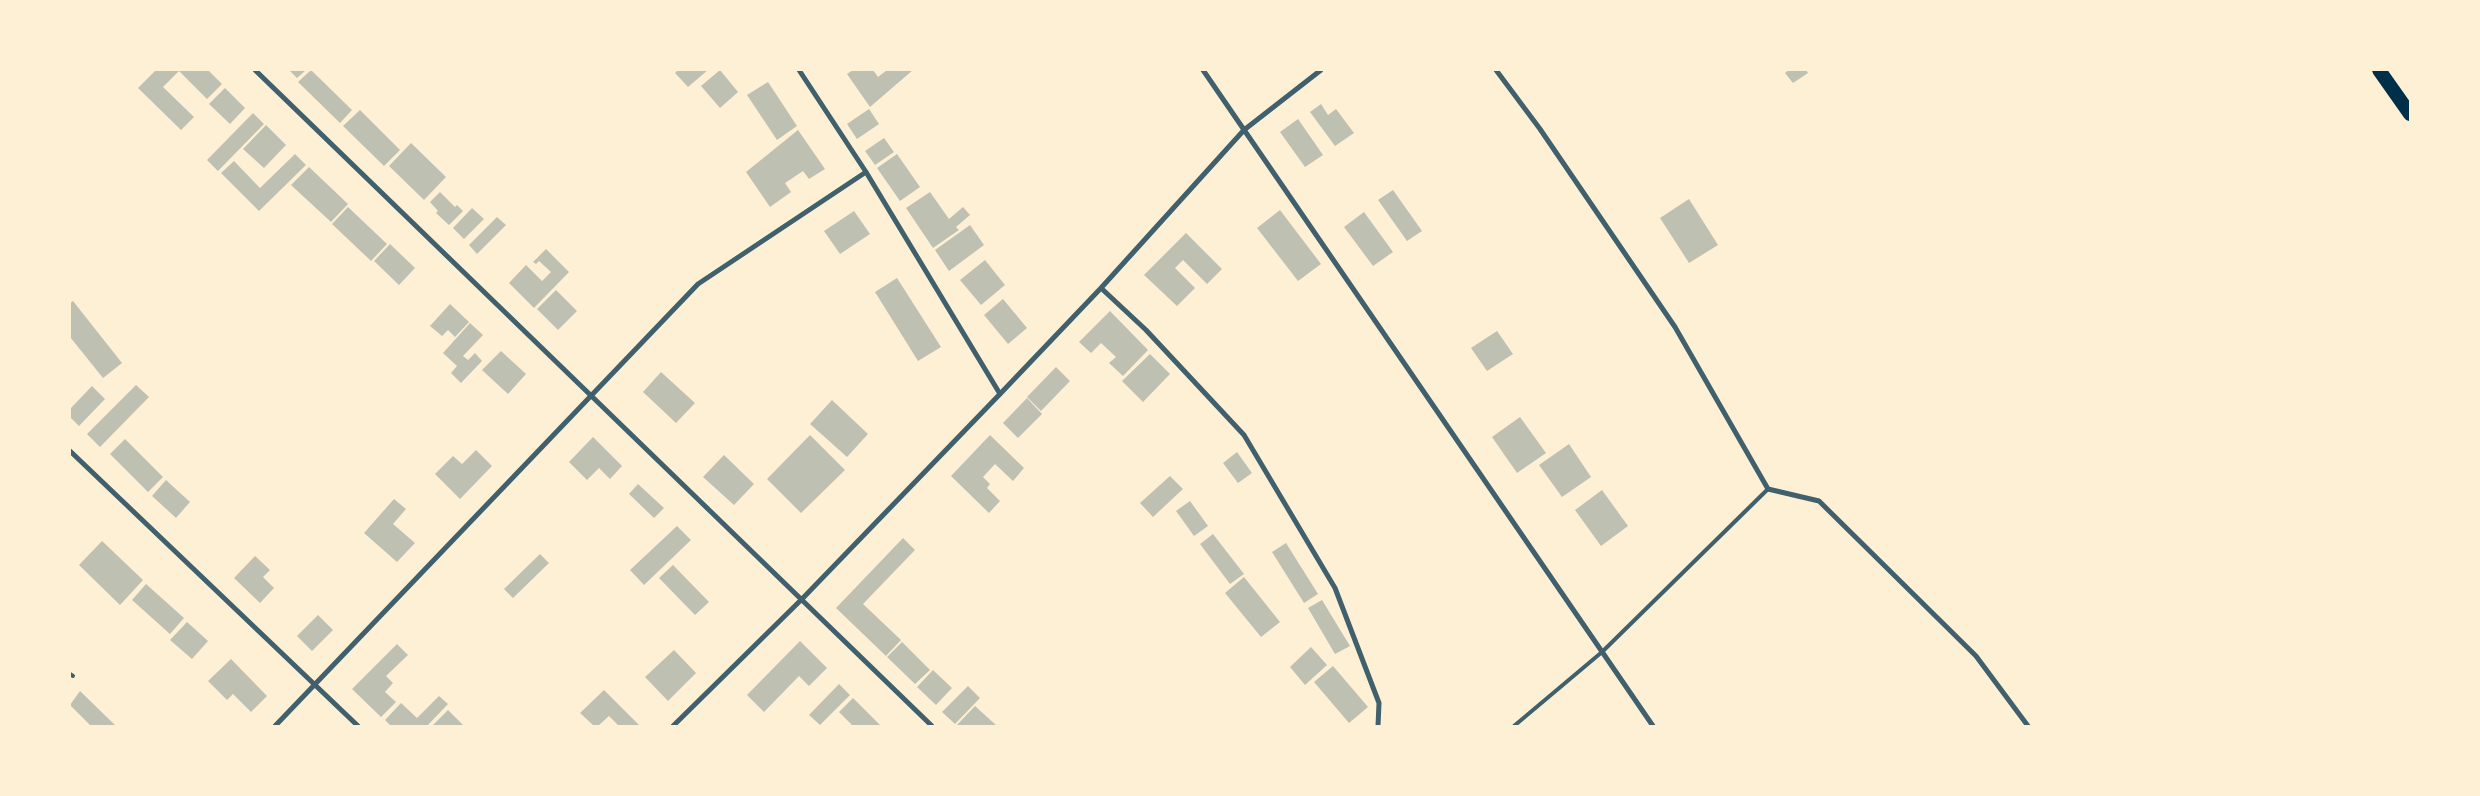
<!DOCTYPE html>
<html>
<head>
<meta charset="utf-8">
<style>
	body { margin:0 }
	#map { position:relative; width:2480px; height:796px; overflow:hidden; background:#fdf0d5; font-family:"PT Sans Narrow",sans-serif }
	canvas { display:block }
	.frame { position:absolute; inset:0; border:71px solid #fdf0d5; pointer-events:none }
</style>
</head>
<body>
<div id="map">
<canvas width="2480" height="796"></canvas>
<div class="frame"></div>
</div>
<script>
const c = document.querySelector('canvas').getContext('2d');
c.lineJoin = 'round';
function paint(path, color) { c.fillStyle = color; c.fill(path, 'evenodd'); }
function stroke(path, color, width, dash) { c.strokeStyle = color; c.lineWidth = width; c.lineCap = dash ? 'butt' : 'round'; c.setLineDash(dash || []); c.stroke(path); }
paint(new Path2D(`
	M156 70H208L222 84 207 99 179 71 163 87 194 117 181 130 138 88Z
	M289 70H306L297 78Z
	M311 70 352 110 340 123 298 82Z
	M678 70H708L688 87 675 73Z
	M720 70 738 92 720 108 701 86Z
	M853 70H873L878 77 887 70H913L870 107 847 74Z
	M1789 70H1806L1808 73 1793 83 1785 73Z
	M768 82 797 126 777 140 747 95Z
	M225 88 245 108 230 124 209 104Z
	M1321 104 1328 115 1336 109 1354 133 1335 146 1310 112Z
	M869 109 879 124 857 139 847 124Z
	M360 110 400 150 384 166 343 126Z
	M253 113 264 124 218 171 207 160Z
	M1298 119 1323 155 1305 167 1280 132Z
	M266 125 286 145 264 168 243 149Z
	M798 130 825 169 809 179 803 171 785 183 791 192 770 207 746 172Z
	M884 138 894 152 875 165 865 151Z
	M411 143 446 177 424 200 389 166Z
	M295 154 306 165 259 211 221 173 234 161 260 188Z
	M897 154 920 187 900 201 877 168Z
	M309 167 348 204 331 222 291 185Z
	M1393 190 1422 231 1407 241 1378 200Z
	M440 192 455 207 457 205 463 211 449 225 436 213 438 211 430 202Z
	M930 192 949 219 963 207 970 215 956 227 959 230 933 248 906 208Z
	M1689 199 1718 245 1689 263 1660 218Z
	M348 207 387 244 371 261 332 224Z
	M472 208 484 219 464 239 453 228Z
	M1280 210 1321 264 1298 281 1257 228Z
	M854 211 870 234 840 254 824 231Z
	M1364 212 1393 252 1373 266 1344 227Z
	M497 217 506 225 477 254 469 245Z
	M970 225 984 245 949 271 935 250Z
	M1186 233 1222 269 1207 284 1183 260 1175 268 1195 288 1177 306 1144 275Z
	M390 244 415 268 399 285 374 261Z
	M546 249 569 272 534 308 509 283 526 265 542 281 551 272 539 261 536 264 533 262Z
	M985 260 1005 285 981 305 960 280Z
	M897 278 941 347 918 361 875 292Z
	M556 290 577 311 558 330 537 309Z
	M1003 299 1027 328 1008 344 984 315Z
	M73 301 122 363 103 378 70 337V303Z
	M450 304 469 322 455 337 448 330 442 336 430 326Z
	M1110 311 1148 350 1123 376 1109 363 1116 357 1101 343 1091 353 1079 342Z
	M470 323 483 335 463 356 468 360 475 353 482 361 461 383 451 373 457 366 443 353Z
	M1497 331 1513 354 1487 371 1471 348Z
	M501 351 526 374 508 394 482 370Z
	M1150 354 1170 374 1143 402 1122 381Z
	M1056 367 1070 381 1041 411 1027 397Z
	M661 372 695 403 676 423 643 392Z
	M136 385 149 397 100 447 87 434Z
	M92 386 105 399 79 426 70 417V409Z
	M1027 398 1042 414 1018 438 1003 423Z
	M832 400 868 434 847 457 810 424Z
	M1520 417 1546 453 1517 473 1492 437Z
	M810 435 845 470 801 513 767 479Z
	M990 435 1024 468 1013 481 995 464 983 477 990 484 987 488 1000 501 989 513 951 476Z
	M593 437 622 466 610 479 599 468 587 480 569 462Z
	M125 439 163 477 148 492 110 454Z
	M1569 444 1591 477 1562 497 1539 465Z
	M476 450 492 466 460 499 435 474 453 456 462 464Z
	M1237 452 1252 473 1238 483 1223 463Z
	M724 455 754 484 734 505 703 477Z
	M1170 476 1183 489 1153 517 1140 503Z
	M166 480 190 502 176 518 152 496Z
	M638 484 664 508 654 518 629 494Z
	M1602 490 1628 526 1601 546 1575 510Z
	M394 499 406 509 393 524 415 543 397 562 364 533Z
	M1190 501 1208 526 1194 536 1176 511Z
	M677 526 691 540 644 585 630 570Z
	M1213 534 1244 574 1230 584 1200 544Z
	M903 538 915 550 863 604 901 640 886 656 836 608Z
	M102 541 143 580 120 605 79 565Z
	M1286 543 1318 594 1304 603 1272 552Z
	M540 554 549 563 513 598 504 589Z
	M255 556 270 570 263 577 274 588 260 603 234 578Z
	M673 565 709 602 695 615 659 578Z
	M1244 577 1280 622 1261 637 1225 593Z
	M146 584 184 618 170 634 132 600Z
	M1322 600 1350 646 1335 654 1308 608Z
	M318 615 333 630 312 651 297 636Z
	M187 622 208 641 192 659 170 640Z
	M800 641 827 668 809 686 799 676 764 712 747 695Z
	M902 642 930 670 915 684 887 657Z
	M397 644 408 655 386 676 393 683 385 692 396 702 381 717 352 689Z
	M1311 647 1327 665 1305 685 1290 667Z
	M674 650 696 673 668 701 645 677Z
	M231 659 267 696 251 712 233 694 227 700 208 681Z
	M1333 666 1368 707 1349 723 1314 682Z
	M933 670 952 688 936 705 917 687Z
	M839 684 850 695 820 725 809 715Z
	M968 686 980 698 955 724 942 712Z
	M604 690 640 726H619L609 716 598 726H594L580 713Z
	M80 691 116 726H91L70 705Z
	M439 696 448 704 427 726H391L385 720 401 703 417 718Z
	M853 698 881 726H853L839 712Z
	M975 706 997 726H956Z
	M448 710 464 726H432Z`), '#bec0b2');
stroke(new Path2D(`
	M70 674 73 676
	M1514 726 1602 652 1768 489`), '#3f606c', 4);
stroke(new Path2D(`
	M255 70 932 726
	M799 70 866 172 1000 394
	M1203 70 1653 726
	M1496 70 1540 129 1675 327 1768 489 1819 501 1976 656 2028 726
	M1101 288 1146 330 1244 435 1335 588 1379 703 1378 726
	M70 451 358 726
	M275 726 698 284 866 172
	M673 726 802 599 1000 394 1101 288 1244 130 1321 70`), '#3f606c', 5);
stroke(new Path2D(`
	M2379 70 2410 114`), '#003049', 14);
</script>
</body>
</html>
